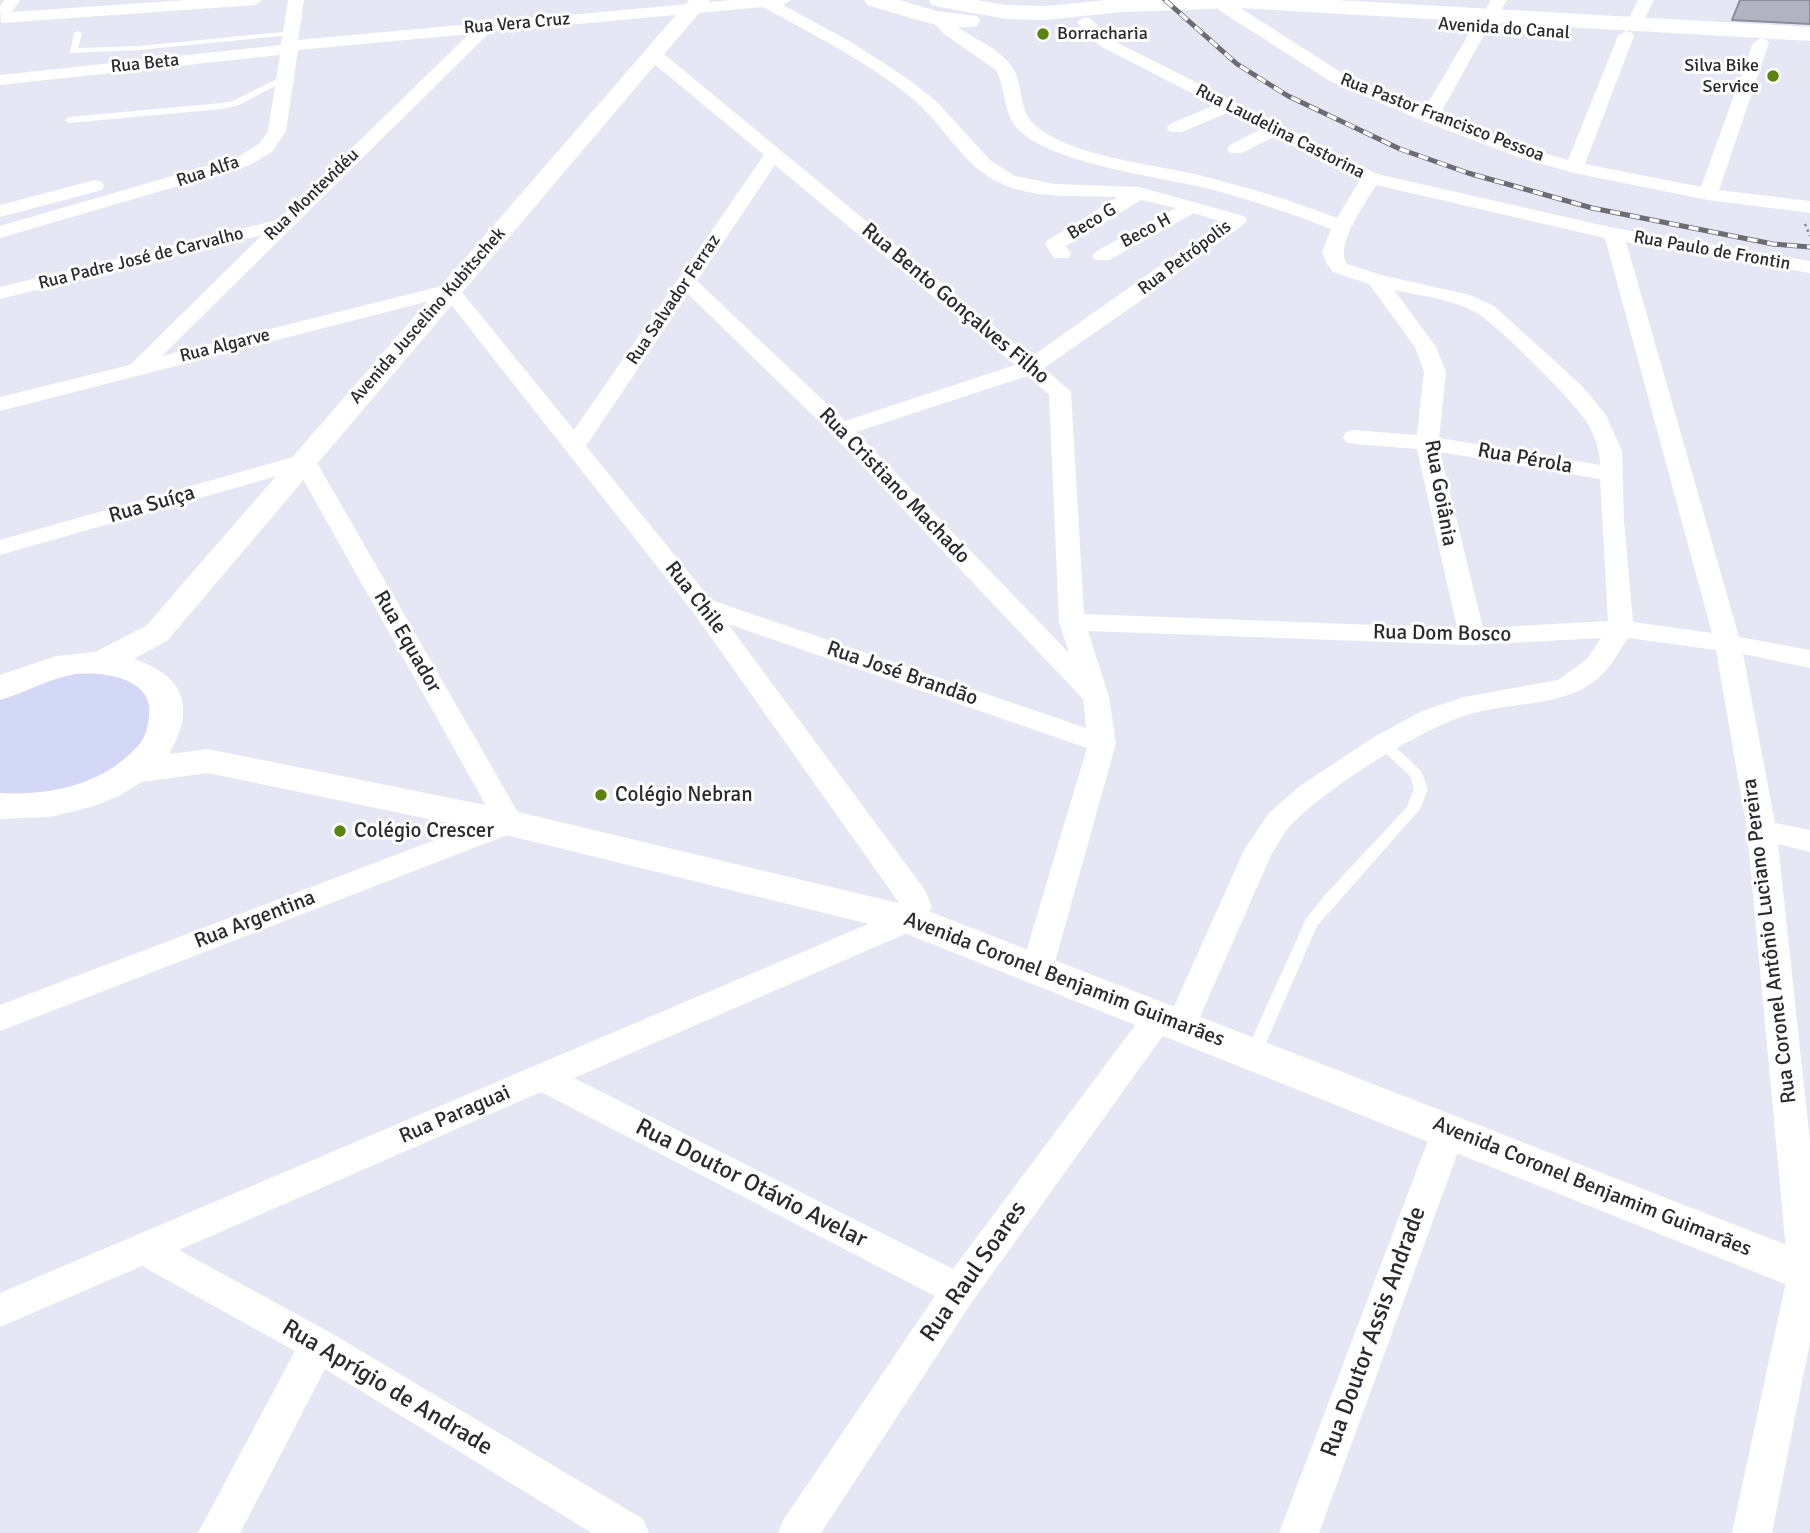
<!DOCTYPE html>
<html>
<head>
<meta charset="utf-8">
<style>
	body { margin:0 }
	canvas { display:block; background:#e5e7f5 }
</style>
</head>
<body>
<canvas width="1810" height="1533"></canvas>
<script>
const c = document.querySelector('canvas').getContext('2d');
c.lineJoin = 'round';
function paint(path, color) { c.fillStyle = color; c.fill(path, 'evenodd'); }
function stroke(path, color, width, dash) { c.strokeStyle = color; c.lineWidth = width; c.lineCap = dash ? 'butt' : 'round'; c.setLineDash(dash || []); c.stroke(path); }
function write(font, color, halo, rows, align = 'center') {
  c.font = font + ' Signika,sans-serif'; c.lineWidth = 6; c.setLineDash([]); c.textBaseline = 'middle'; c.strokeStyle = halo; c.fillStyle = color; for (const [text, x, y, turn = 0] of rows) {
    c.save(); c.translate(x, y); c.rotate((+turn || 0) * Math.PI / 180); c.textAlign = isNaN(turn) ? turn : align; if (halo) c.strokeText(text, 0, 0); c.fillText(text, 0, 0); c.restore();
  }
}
paint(new Path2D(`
	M82 670 113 672 138 681 160 716 135 761 73 795 0 798V697Z`), '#d4d8f7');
const building = new Path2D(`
	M1740 0H1810V24L1732 20Z`);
paint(building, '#b1b3c0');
stroke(building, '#8b8d99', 2);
stroke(new Path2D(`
	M1805 224 1810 236`), '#858690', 2.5, [2.5, 3.5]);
paint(new Path2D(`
	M78 31 82 33 78 48 139 46 292 31 296 33 292 35 139 50 70 53 74 33Z
	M283 76 290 78 239 105 222 109 69 123 65 120 69 117 222 103 233 101Z
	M1384 739 1389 741 1421 771 1428 789 1420 809 1317 926 1259 1059 1253 1061 1247 1059 1245 1054 1306 919 1324 896 1407 807 1414 789 1410 776 1379 747 1377 744Z`), '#fff');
paint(new Path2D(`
	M4 0H20L12 12 188 0H263L255 5 1 23 0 7Z
	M288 0H304L298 40 732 0H791L783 5 851 42 908 79 937 102 990 160 1015 176 1055 184 1139 187 1244 216 1247 220 1244 224 1133 306 1044 368 1071 392 1084 614 1457 628 1417 449 1354 444 1346 442 1343 437 1346 432 1354 430 1417 435 1424 372 1415 347 1369 284 1333 272 1327 264 1322 252 1331 229C1291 213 1251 200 1210 189 1162 177 1051 164 1018 129 1003 113 1006 89 996 70L944 34 928 17 930 14H942C961 35 992 42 1010 64 1025 83 1017 112 1037 127 1076 157 1146 163 1194 174 1243 186 1291 200 1337 218L1360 180 1275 136 1242 153H1230L1227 149 1230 145 1261 129 1229 112 1182 132H1170L1167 128 1170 124 1215 105 1100 46 1077 22 1085 17 1091 19 1112 40 1377 174 1614 228 1810 261V273L1626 242 1739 637 1810 650V668L1743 654 1775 823 1810 830V852L1778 844 1810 1142V1342L1772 1533H1732L1788 1272 1747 830 1716 650 1628 638C1621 648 1615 660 1607 669 1573 710 1512 700 1467 715 1417 731 1326 788 1290 826 1283 834 1278 844 1272 853L1192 1035 1181 1039 1170 1035 1167 1030 972 1302 821 1533H778L784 1519 935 1296 541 1092 179 1250 331 1333 643 1519 649 1533H592L325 1369 240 1533H198L295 1351 142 1266 0 1327V1293L899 911 902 907 693 612 445 297 0 411V397L130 365 262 235 0 299V287L278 220 469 34 298 50 286 131 273 151 250 165 0 238V226L238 157 260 143 268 131 280 55 0 85V75L281 45ZM763 7C814 35 868 62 913 99 944 125 963 167 1002 184 1038 200 1080 195 1118 197L1048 240 1045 244 1054 258H1068L1071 254 1066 246 1141 200 1176 208 1095 252 1092 256 1095 260H1109L1194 213 1222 222 1031 357 659 50 653 49 645 54 647 58 764 155 574 430 457 286 450 284 162 356 490 32ZM775 165 1015 365 845 421 697 281ZM1376 185 1605 238 1712 633 1633 622 1624 520 1622 451 1606 415 1581 385 1494 306 1470 295 1381 275 1347 264C1334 245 1366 203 1376 185ZM1394 290C1421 296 1452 299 1477 313 1496 324 1578 405 1588 424 1595 437 1600 450 1600 465L1439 438 1446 372 1436 347ZM688 294 833 435 1083 699 1086 728 711 600 586 446ZM1027 376 1049 394 1059 622 1069 653 856 432ZM1440 452 1600 479 1608 621 1483 628ZM728 624 1087 748 1021 969 1026 978 1037 981 1048 978 1053 969 1116 743 1109 697 1088 631 1472 645 1601 638 1587 659 1558 680 1464 697 1422 711 1374 737 1300 786 1269 813 1244 850 1172 1011 1159 1004 1148 1008 953 1269 574 1078 921 927 932 907 925 890Z
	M1211 0H1228L1342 73 1425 108 1474 25H1486L1488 28 1440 114 1530 149 1568 160 1618 36 1626 31 1632 33 1634 36 1585 164 1701 187 1753 43 1761 38 1767 40 1769 43 1719 190 1810 201V213L1708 200 1574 173 1518 157 1423 121 1330 81 1220 11Z
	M1491 0H1507L1496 18 1490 20 1482 15Z
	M1638 0H1654L1642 24 1634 29 1626 24Z
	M95 180 102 182 104 186 102 190 0 217V205Z
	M304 454 312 456 316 461 524 823 520 830 0 1031V1005L493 818 298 470 0 555V540Z
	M1449 1116 1461 1120 1466 1130 1319 1533H1279L1432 1130 1437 1120Z`), '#fff');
paint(new Path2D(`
	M689 0H710L168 640 134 659C185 676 196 708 169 754L208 749 510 810 923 909 1810 1254V1294L902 932 510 836 208 773 142 782 119 796 91 807 50 817 0 819V793C49 796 102 785 137 747 145 739 147 729 149 718 156 679 105 671 76 674 48 678 26 693 0 700V675L56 656 95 652 146 626Z`), '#fff');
paint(new Path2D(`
	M864 0H899L937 11 977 16 980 21 977 26C947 33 897 13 867 5Z
	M929 0H976L1006 5 1046 6 1107 0H1335L1810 27V41L1239 8 1122 12 1046 20 1006 19 940 7 932 5Z`), '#fff');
const rail = new Path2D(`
	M1165 0 1237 64 1288 96 1400 149 1468 173 1592 208 1773 244 1810 247`);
stroke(rail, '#6c6c75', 5);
stroke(rail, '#fff', 3.5, [10]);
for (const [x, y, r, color] of [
	[1043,34,7,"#5a840e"],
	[1773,76,7,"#5a840e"],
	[601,795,7,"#5a840e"],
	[340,831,7,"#5a840e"]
]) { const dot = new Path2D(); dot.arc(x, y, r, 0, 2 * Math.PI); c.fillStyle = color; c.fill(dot); stroke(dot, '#fff', 2.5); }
write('18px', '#2a2a30', '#fff', [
	["Rua Vera Cruz",517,24,-5],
	["Avenida do Canal",1504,29,4],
	["Rua Beta",145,64,-6],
	["Rua Pastor Francisco Pessoa",1442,118,21],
	["Rua Laudelina Castorina",1280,132,27],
	["Rua Alfa",208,172,-18],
	["Rua Montevidéu",312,195,-44],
	["Beco G",1092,222,-31],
	["Beco H",1146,231,-28],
	["Rua Paulo de Frontin",1712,251,10],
	["Rua Petrópolis",1185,258,-37],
	["Rua Padre José de Carvalho",141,259,-14],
	["Rua Salvador Ferraz",674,300,-56],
	["Avenida Juscelino Kubitschek",428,316,-49],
	["Rua Algarve",225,346,-14]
]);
write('18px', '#2a2a30', '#fff', [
	["Borracharia",1057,34],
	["Silva Bike",1759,66,"right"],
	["Service",1759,87,"right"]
], 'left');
write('21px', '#2a2a30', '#fff', [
	["Rua Bento Gonçalves Filho",955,304,40],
	["Rua Pérola",1525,459,10],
	["Rua Cristiano Machado",894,486,46],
	["Rua Goiânia",1440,493,80],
	["Rua Suíça",152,505,-16],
	["Rua Chile",695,598,52],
	["Rua Dom Bosco",1442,634,1],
	["Rua Equador",407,642,60],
	["Rua José Brandão",902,674,19],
	["Rua Argentina",255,920,-21],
	["Rua Coronel Antônio Luciano Pereira",1770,941,-97],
	["Avenida Coronel Benjamim Guimarães",1064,980,21],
	["Rua Paraguai",455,1115,-23],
	["Avenida Coronel Benjamim Guimarães",1592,1187,22]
]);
write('21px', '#2a2a30', '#fff', [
	["Colégio Nebran",615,795],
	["Colégio Crescer",354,831]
], 'left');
write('24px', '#2a2a30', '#fff', [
	["Rua Doutor Otávio Avelar",751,1184,27],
	["Rua Raul Soares",974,1272,-55],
	["Rua Doutor Assis Andrade",1374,1332,-70],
	["Rua Aprígio de Andrade",387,1388,31]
]);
</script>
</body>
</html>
